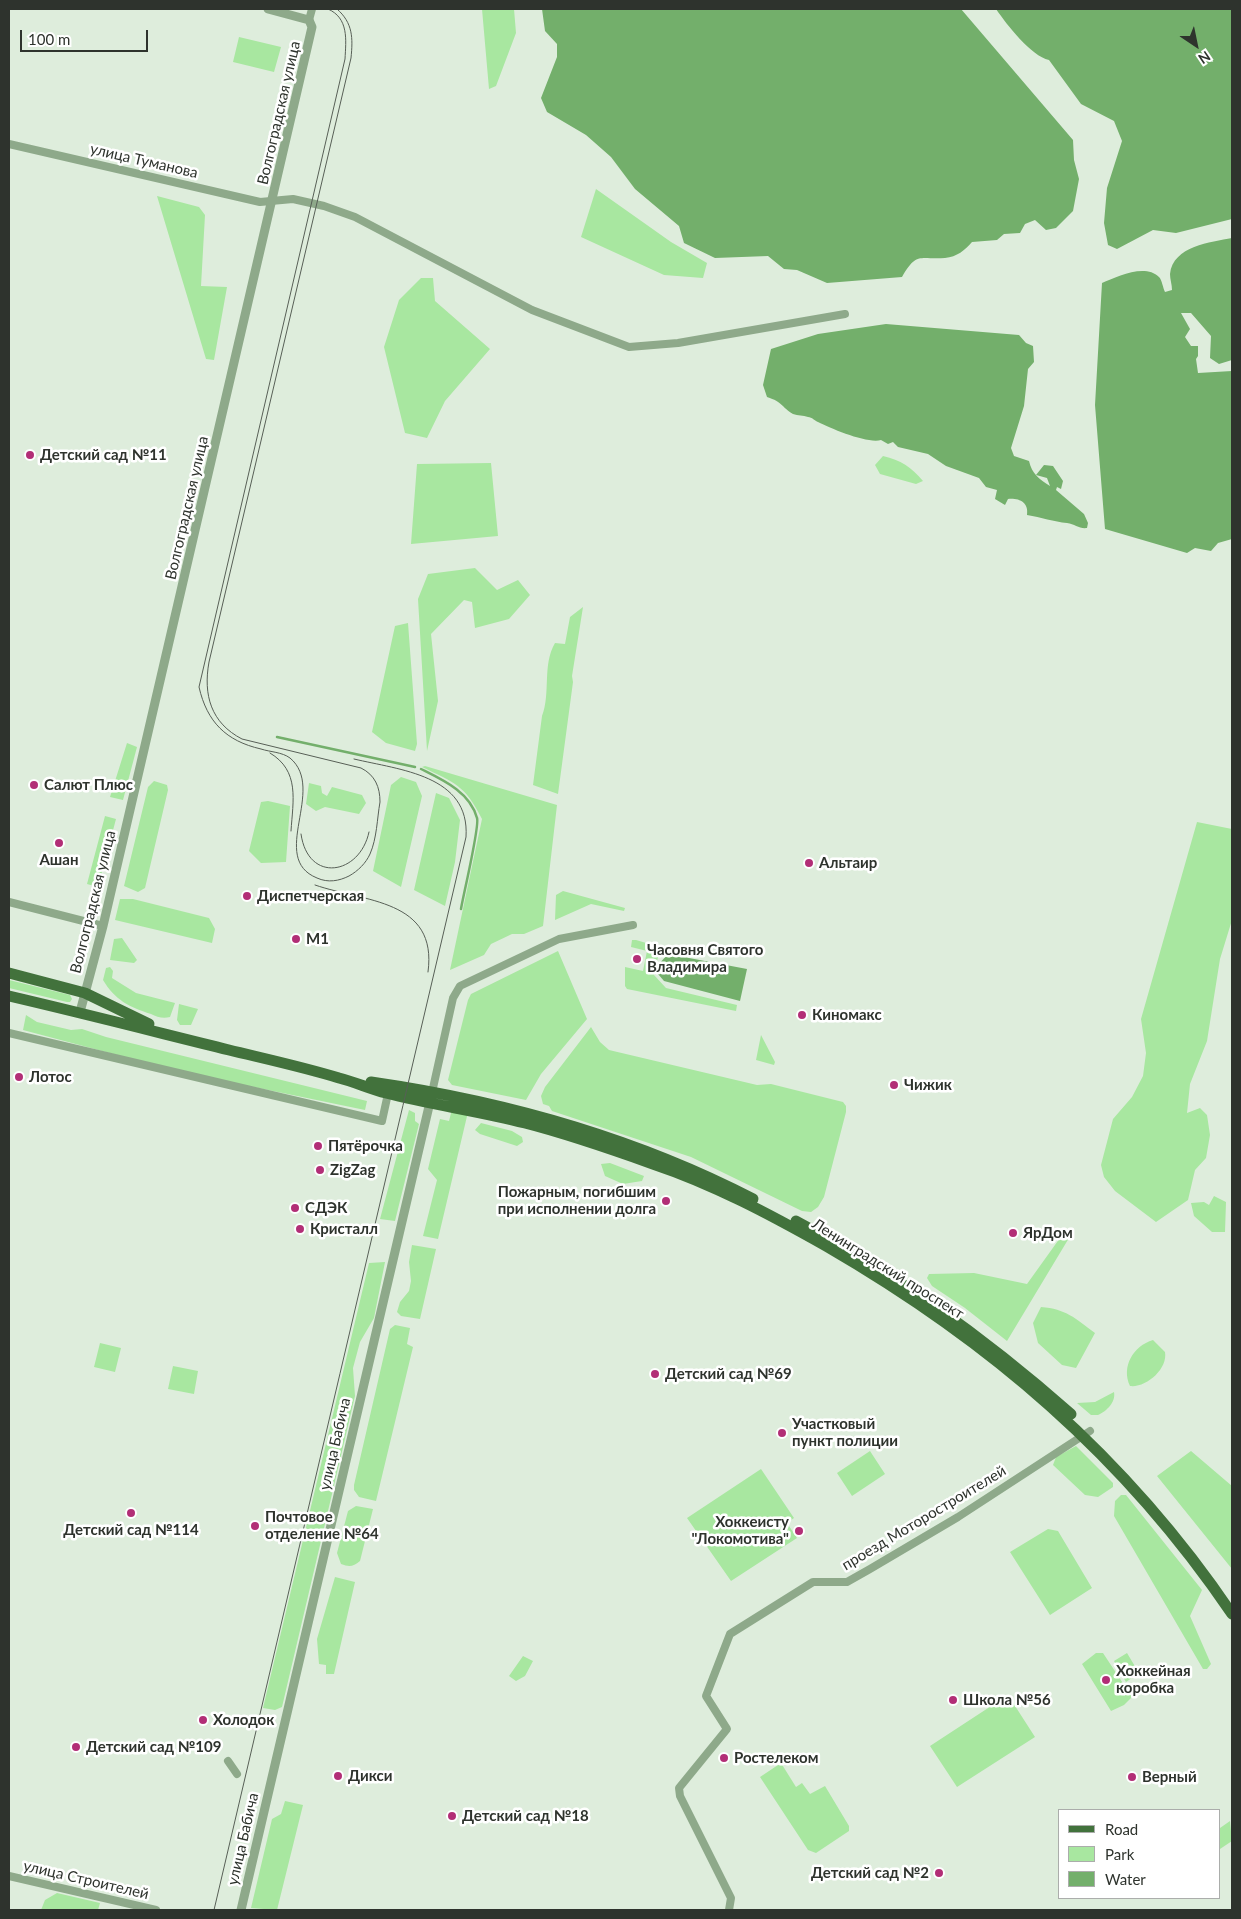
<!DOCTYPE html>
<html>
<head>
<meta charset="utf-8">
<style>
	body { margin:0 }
	#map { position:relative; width:1241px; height:1919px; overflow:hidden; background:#deeddc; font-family:Lato,sans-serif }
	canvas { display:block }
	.frame { position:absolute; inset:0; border:10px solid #2e332d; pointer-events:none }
	.legend { position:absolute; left:1058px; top:1809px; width:162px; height:90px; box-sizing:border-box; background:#fff; border:1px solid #abadab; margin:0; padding:6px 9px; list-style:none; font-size:15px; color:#2e332d }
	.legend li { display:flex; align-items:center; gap:10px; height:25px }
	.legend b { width:25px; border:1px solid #abadab }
	.north { position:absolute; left:1171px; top:20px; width:50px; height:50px; -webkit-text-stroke:4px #fff; paint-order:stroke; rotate:146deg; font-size:14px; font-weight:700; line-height:20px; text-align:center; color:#2e332d }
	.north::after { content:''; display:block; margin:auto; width:18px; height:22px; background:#2e332d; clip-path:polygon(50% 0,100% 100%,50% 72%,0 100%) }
	.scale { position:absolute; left:20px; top:30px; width:128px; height:22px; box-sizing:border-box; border:2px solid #2e332d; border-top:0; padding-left:6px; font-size:15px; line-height:18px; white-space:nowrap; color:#2e332d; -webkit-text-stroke:4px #fff; paint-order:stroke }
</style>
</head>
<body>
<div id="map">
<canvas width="1241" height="1919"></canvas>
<div class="frame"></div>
<ul class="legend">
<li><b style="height:6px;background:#42723c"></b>Road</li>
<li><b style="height:14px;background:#a8e7a0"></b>Park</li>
<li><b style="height:14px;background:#73af6b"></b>Water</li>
</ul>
<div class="north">N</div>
<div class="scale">100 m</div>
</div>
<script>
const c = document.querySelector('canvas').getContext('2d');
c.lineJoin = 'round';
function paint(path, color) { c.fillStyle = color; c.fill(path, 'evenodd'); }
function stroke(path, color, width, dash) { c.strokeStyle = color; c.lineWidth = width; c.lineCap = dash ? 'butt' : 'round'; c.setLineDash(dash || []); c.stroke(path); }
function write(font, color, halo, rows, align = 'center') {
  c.font = font + ' Lato,sans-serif'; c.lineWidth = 5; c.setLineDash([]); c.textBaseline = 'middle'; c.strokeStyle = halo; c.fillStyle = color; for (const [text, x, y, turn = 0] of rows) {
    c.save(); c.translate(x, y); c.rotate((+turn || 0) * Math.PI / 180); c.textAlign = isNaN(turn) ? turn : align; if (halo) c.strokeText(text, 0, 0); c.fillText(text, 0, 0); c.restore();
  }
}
paint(new Path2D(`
	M482 9H514L516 33 496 86 489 89Z
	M239 37 281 47 274 72 233 62Z
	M596 189 671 242 707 263 703 278 664 275 581 237Z
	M157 196 199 207 205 215 201 286 227 287 214 360 206 359Z
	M421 278H433L435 301 490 349 445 401 427 438 405 433 384 347 399 300Z
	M883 456C901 460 911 467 923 481L916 484 880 474 875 465Z
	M491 463 498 536 411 544 417 464Z
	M475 568 497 590 518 580 530 595 509 619 475 628 472 602 464 600 431 634 438 701 427 751 418 599 428 574Z
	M583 607 572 676 573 682 558 794 533 785 542 716C551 693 542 665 555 643L565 644 570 617Z
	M408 623 417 744 415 751 386 743 372 732 395 626Z
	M127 743 137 747 123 800 110 797Z
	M425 766 557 805 543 926 524 934H512L491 944 484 955 450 970 482 819C465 785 455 783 422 767Z
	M401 777 416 782 422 796 401 887 373 871 391 785Z
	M154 781 167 785 168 790 145 888 138 892 124 886 148 787Z
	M309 783 321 786 322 793 327 796 332 787 362 795 366 803 359 814 325 807 316 811 306 804Z
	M436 793 449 798 460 820 455 862 445 906 414 890Z
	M268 801 290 806 286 862 261 863 249 851 261 802Z
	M105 816 116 819 98 887 87 884Z
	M1197 822 1232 829V920L1220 959 1207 1041 1190 1084 1187 1113 1200 1108 1207 1115 1210 1135 1206 1158 1195 1170 1188 1200 1156 1222 1115 1191 1104 1177 1101 1165 1113 1119 1132 1097 1143 1076 1146 1053 1141 1019Z
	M563 891 625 908 624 911 591 904 555 920 556 895Z
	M120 899H133L209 918 215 929 212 943 115 920Z
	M122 938 137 960 134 963 110 960 114 939Z
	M632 940H636L670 950 658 957 654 975 666 988 737 1005 736 1011 627 989 625 986V967L643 971 647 951 631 947Z
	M558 951 587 1019 541 1074 526 1100 452 1085 448 1080 468 1000 471 994Z
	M110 967 113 971 112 978 136 993 175 1003 170 1017C163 1019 157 1017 151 1014 129 1007 115 1000 103 980L106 968Z
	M9 980 70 995 72 999 70 1002H67L9 988Z
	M179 1004 198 1009 191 1025H180L177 1020Z
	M26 1015 37 1022 71 1030 82 1029 106 1037 367 1101 365 1110 181 1072 23 1030Z
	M591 1027 600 1042 609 1050 757 1085 771 1084 843 1102 846 1106V1112L824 1197 818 1207 811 1212 802 1211 691 1157 552 1111 549 1106 543 1104 541 1096 545 1087Z
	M761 1035 775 1062 774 1065 756 1060Z
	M452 1109 468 1112 438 1239 423 1236 437 1180 428 1169 440 1119 449 1121Z
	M409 1110 415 1113V1121L419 1124 395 1221 380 1219Z
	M481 1123 512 1131 522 1137 523 1142 517 1146 480 1134 475 1130Z
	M610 1163 644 1176 642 1181 623 1184 605 1176 601 1164Z
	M1214 1196 1226 1202 1225 1232H1212L1194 1216 1191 1203 1204 1202 1209 1205Z
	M1065 1231 1072 1233 1007 1341 965 1308 932 1286 927 1278 929 1274 974 1273 1027 1284Z
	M412 1245 436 1249 420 1319 401 1316 397 1312 400 1302 409 1291 411 1281 409 1262Z
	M385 1262 374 1318 360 1342 353 1368 355 1396 282 1707 275 1710 263 1708 369 1263Z
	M1041 1307C1066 1309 1075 1318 1095 1333L1076 1368 1062 1365 1038 1343 1033 1323Z
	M395 1325 410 1328 407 1344 413 1347 376 1501 359 1497 354 1490V1485L390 1329Z
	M1153 1340 1165 1352C1168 1369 1146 1388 1130 1386 1121 1367 1133 1346 1153 1340Z
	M100 1343 121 1348 115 1372 94 1367Z
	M173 1366 198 1371 194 1394 168 1389Z
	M1114 1392C1116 1402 1107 1411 1098 1415H1091L1077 1403 1095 1402Z
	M1076 1446 1113 1483V1487L1098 1497 1085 1495 1053 1465 1056 1457Z
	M870 1451 885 1474 852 1496 837 1473Z
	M1191 1451 1232 1486V1569L1157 1476Z
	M761 1469 794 1518 787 1523 797 1538 731 1581 687 1518Z
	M1121 1495H1126L1202 1590 1190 1616 1211 1664 1207 1669H1203L1114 1516 1115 1501Z
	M356 1506 373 1509 360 1561C353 1567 349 1567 341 1564L337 1553 348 1511Z
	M1048 1529 1058 1531 1092 1588 1050 1615 1010 1552Z
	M335 1577 355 1582 334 1674H326V1665L319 1664 317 1639Z
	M1096 1653H1103L1132 1697 1124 1705 1111 1711 1082 1664Z
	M1127 1653 1139 1673 1126 1682 1114 1661Z
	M523 1656 533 1661 525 1676 516 1681 509 1676Z
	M1008 1695 1035 1737 957 1787 930 1746Z
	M781 1763 796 1787 802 1783 810 1794 825 1786 849 1826V1831L816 1853 808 1850 760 1777Z
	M285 1801 303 1805 277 1910 251 1908 272 1819 281 1814Z
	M1230 1821 1232 1841 1220 1849V1828Z
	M57 1893 100 1903 98 1910H41L45 1900Z`), '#a8e7a0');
paint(new Path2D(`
	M542 9H961L1073 140 1074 160 1079 179 1073 211 1056 228 1046 230 1035 220 1025 224 1020 233 1004 234 997 240 972 242C965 250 957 257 945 258 920 260 917 251 902 277L827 283 797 270 784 269 768 256 715 258 684 243 679 226 635 189 611 157 586 135 547 112 541 98 557 57V44L545 31Z
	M996 9H1232V219L1176 233 1153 230 1117 249 1108 245 1104 223 1107 188 1122 141 1114 121 1081 104 1049 60C1031 56 1007 25 996 9Z
	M1232 238V360L1219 364 1210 358 1211 336 1191 313H1181L1190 329 1185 337 1191 346H1198V356L1196 359 1198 373 1232 371V539L1218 543 1211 551 1195 548 1187 553 1105 529 1095 405 1102 283C1116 277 1145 263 1159 277 1162 280 1163 288 1165 292L1172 290C1172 285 1170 279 1170 274 1173 246 1211 242 1232 238Z
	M886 324 1019 335 1026 343 1033 346 1034 362 1028 369 1024 406 1011 448 1014 456 1029 461C1032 474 1039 479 1050 486L1047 478 1036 475 1044 465 1053 466 1063 481 1061 489 1057 487 1056 490 1084 514 1088 523 1087 528C1079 529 1075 524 1067 523 1054 522 1041 517 1027 515 1029 502 1019 498 1008 499L1005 505 995 499 997 490 986 487 979 478 946 466 928 454 898 447 893 442 888 444 881 440C868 444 832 429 818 422 815 421 812 417 808 417 803 415 798 416 793 414 781 407 783 402 767 397L763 385 771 349 818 334Z
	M668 954 747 969 740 1001 664 981 658 974V965Z`), '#73af6b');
stroke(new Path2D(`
	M277 737 415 767
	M421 769C443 780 470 792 477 818 480 826 463 896 461 909`), '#73af6b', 2.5);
stroke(new Path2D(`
	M309 20 312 9
	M9 144 260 202 293 199 324 206 355 217 532 310 629 347 678 343 845 314
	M9 902 103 926
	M9 1033 382 1121 389 1089
	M431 1097 453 998 460 986 559 939 633 925
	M228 1761 237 1774
	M9 1876 156 1910
	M729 1910 731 1898 680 1796 679 1788 727 1729 706 1696 730 1634 813 1582H847L870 1569 958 1517 1090 1431`), '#8ea98a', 8);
stroke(new Path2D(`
	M80 1012 103 926 312 27 309 20 268 9
	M241 1910 430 1102`), '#8ea98a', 9);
stroke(new Path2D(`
	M9 973 85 993 149 1024
	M9 996C82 1013 156 1032 229 1050 266 1059 303 1067 339 1078 355 1082 370 1089 386 1093 432 1105 479 1111 525 1123 568 1134 611 1149 653 1164 713 1184 771 1215 826 1246 990 1341 1125 1456 1232 1614
	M371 1082C502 1101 635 1138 753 1199
	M796 1221C897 1274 986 1339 1071 1414`), '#42723c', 11);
stroke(new Path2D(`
	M328 9C349 18 346 40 345 59L199 687C207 722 226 741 261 749 270 752 282 752 290 758 327 789 268 858 317 878 328 883 339 881 349 876 358 871 366 863 370 854 377 838 377 819 380 802 380 787 375 775 361 768L242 739C211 723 203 695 209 662L351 58C353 38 353 23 337 9
	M270 753C300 771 293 800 291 831
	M301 834C308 884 360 875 369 832
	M315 885C364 902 438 899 428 972
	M214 1910 466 837C470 775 400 770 354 759`), '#575f56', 1);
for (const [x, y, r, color] of [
	[30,455,5,"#b22e76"],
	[34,785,5,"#b22e76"],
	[59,843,5,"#b22e76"],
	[809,863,5,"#b22e76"],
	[247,896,5,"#b22e76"],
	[296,939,5,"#b22e76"],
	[637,959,5,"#b22e76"],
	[802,1015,5,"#b22e76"],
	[19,1077,5,"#b22e76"],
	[894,1085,5,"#b22e76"],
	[318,1146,5,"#b22e76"],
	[320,1170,5,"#b22e76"],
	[666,1201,5,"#b22e76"],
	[295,1208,5,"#b22e76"],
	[300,1229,5,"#b22e76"],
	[1013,1233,5,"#b22e76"],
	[655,1374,5,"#b22e76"],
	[782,1433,5,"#b22e76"],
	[131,1513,5,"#b22e76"],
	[255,1526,5,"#b22e76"],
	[799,1531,5,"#b22e76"],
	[1106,1680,5,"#b22e76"],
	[953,1700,5,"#b22e76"],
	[203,1720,5,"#b22e76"],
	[76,1747,5,"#b22e76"],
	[724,1758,5,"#b22e76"],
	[338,1776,5,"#b22e76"],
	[1132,1777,5,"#b22e76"],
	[452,1816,5,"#b22e76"],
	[939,1873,5,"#b22e76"]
]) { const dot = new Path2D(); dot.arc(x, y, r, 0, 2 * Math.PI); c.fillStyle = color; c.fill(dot); stroke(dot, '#fff', 2); }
write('15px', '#2e332d', '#fff', [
	["Волгоградская улица",279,113,-77],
	["улица Туманова",144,161,13],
	["Волгоградская улица",187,508,-77],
	["Волгоградская улица",93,902,-76],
	["Ленинградский проспект",888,1269,32],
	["улица Бабича",335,1444,-77],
	["проезд Моторостроителей",924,1518,-31],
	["улица Бабича",243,1839,-77],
	["улица Строителей",86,1880,13]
]);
write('bold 15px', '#2e332d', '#fff', [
	["Детский сад №11",40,455],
	["Салют Плюс",44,785],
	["Ашан",59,860,"center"],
	["Альтаир",819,863],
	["Диспетчерская",257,896],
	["М1",306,939],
	["Часовня Святого",647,950],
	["Владимира",647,967],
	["Киномакс",812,1015],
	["Лотос",29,1077],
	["Чижик",904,1085],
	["Пятёрочка",328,1146],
	["ZigZag",330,1170],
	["Пожарным, погибшим",656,1192,"right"],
	["при исполнении долга",656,1209,"right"],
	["СДЭК",305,1208],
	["Кристалл",310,1229],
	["ЯрДом",1023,1233],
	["Детский сад №69",665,1374],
	["Участковый",792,1424],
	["пункт полиции",792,1441],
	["Почтовое",265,1517],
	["отделение №64",265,1534],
	["Хоккеисту",789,1522,"right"],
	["\"Локомотива\"",789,1539,"right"],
	["Детский сад №114",131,1530,"center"],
	["Хоккейная",1116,1671],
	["коробка",1116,1688],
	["Школа №56",963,1700],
	["Холодок",213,1720],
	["Детский сад №109",86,1747],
	["Ростелеком",734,1758],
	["Дикси",348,1776],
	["Верный",1142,1777],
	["Детский сад №18",462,1816],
	["Детский сад №2",929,1873,"right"]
], 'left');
</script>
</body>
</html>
